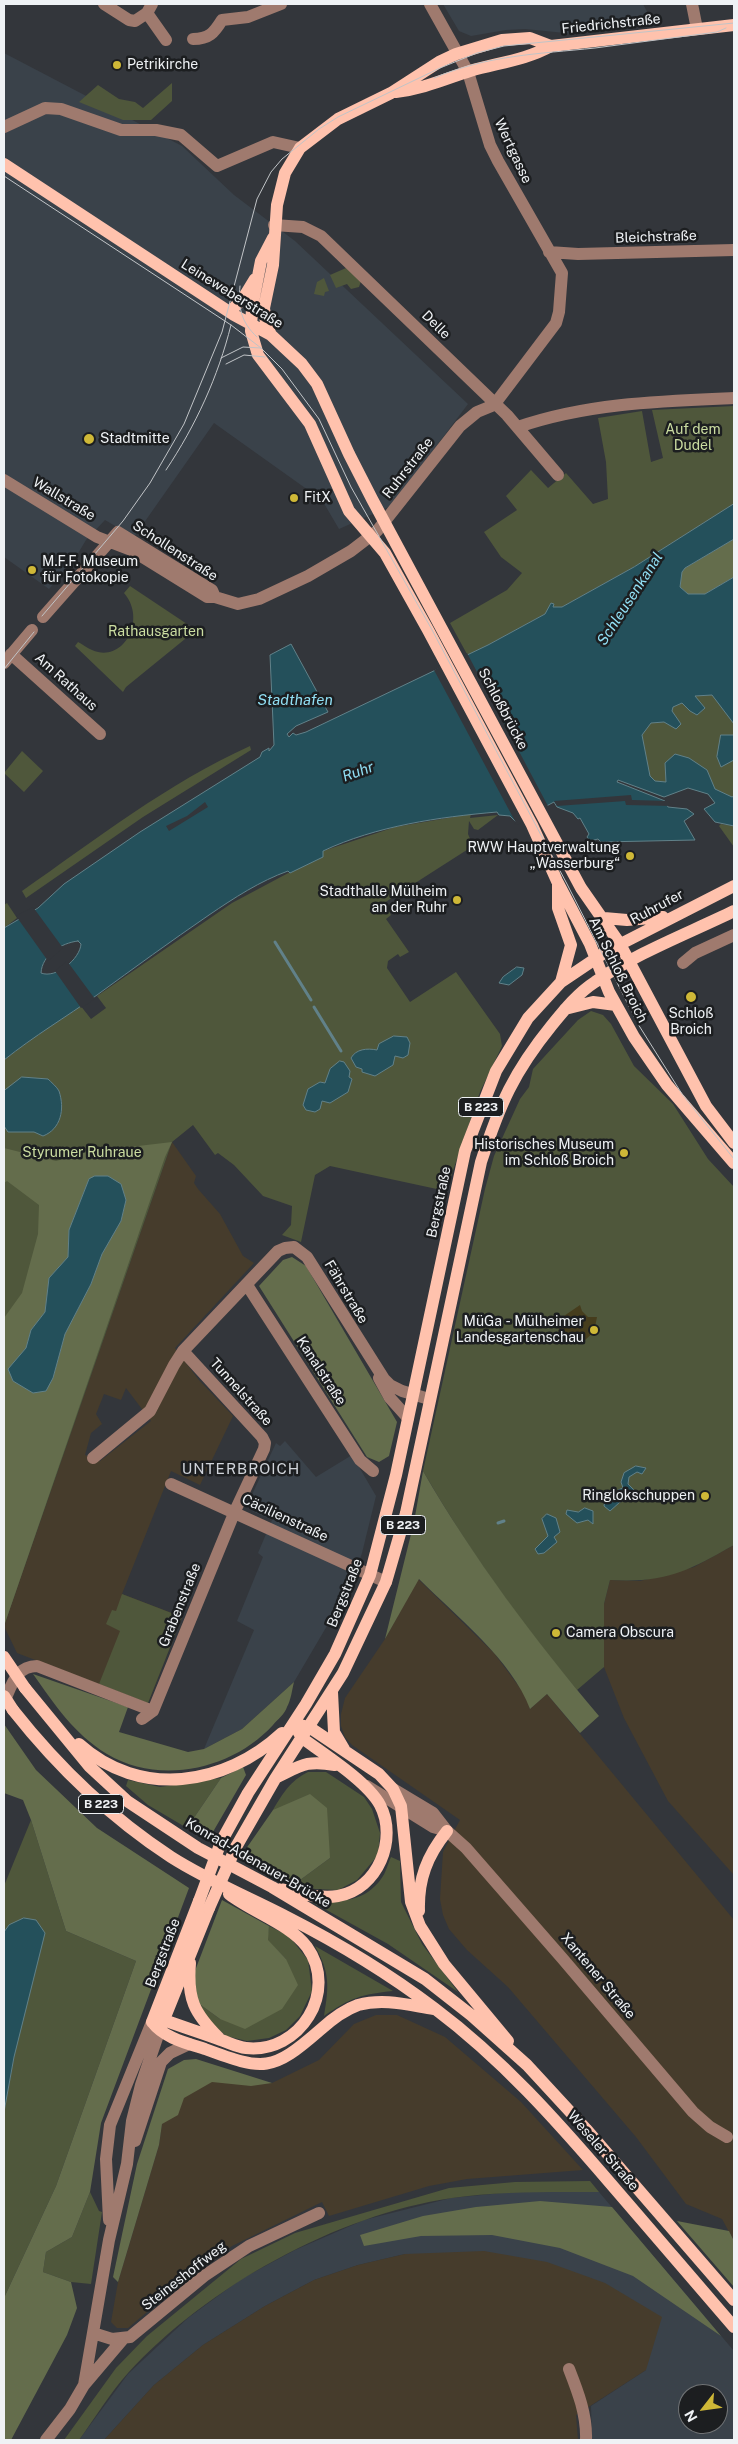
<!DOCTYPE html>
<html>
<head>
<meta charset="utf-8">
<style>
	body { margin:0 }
	#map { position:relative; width:738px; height:2444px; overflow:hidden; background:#33363b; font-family:"Public Sans",sans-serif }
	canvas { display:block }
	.frame { position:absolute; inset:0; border:5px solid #eff2f5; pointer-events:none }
	.north { position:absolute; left:678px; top:2384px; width:50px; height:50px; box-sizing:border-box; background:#1c1e20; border:1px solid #707375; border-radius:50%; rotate:240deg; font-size:14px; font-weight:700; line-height:20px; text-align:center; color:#eff2f5 }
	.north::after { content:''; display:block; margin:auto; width:18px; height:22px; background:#cfb837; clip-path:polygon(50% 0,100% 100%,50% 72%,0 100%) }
</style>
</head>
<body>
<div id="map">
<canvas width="738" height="2444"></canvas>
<div class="frame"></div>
<div class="north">N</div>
</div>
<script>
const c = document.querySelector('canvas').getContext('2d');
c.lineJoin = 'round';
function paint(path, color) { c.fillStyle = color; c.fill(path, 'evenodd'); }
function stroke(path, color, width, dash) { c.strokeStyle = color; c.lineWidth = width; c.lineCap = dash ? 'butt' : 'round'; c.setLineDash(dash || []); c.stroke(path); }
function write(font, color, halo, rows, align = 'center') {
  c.font = font + ' "Public Sans",sans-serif'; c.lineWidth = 5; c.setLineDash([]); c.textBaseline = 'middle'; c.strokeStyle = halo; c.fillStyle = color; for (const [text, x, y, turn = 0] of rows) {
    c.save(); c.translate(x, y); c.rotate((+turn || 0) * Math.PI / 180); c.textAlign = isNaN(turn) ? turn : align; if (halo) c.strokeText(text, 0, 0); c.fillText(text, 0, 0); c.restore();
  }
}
paint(new Path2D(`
	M443 4H643L652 21 575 34 525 29 506 30 471 36 459 31Z
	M4 53 182 146 234 195 295 241 468 404 391 506 339 529 322 500 214 423 134 537 105 520 86 540 74 560 49 589 4 557Z
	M285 1441 316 1477 352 1455 376 1496 362 1553 351 1585 294 1682 242 1729 204 1749 254 1630 237 1621 263 1557 258 1553 272 1520 252 1511 248 1506 249 1501 276 1443 280 1446Z
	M512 2192H599L734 2351V2440H592L591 2406 646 2370 405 2254 358 2265 314 2280 265 2306 203 2345 154 2385 104 2440H79L128 2374 188 2318 241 2279 295 2250 364 2220 451 2198ZM688 2394H718V2424H688Z`), '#3a424a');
paint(new Path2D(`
	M172 1142 196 1176 194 1183 198 1189 220 1214 243 1256 254 1263 175 1348 198 1379 233 1416 200 1485 171 1471 122 1594 182 1617 148 1703 17 1653 4 1626ZM126 1388 151 1421 100 1461 85 1455 91 1433 102 1424 96 1414 104 1394 121 1400Z
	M734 1545V1873L733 1874 668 1801 624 1718 604 1667V1604L610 1580 640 1581 694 1567Z
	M418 1579 494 1653 526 1696 530 1709 547 1694 734 1920V2241L722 2219 686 2204 636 2137 508 1987 467 1950 449 1929 443 1915 440 1899 443 1852 460 1820 352 1745 345 1737 341 1726V1714L345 1698 385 1639Z
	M376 2015H397L445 2037 521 2102 583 2170 467 2179 429 2186 329 2216 322 2202 232 2246 191 2275 128 2328H117L111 2322 118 2282 159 2145 162 2124 190 2073 272 2083 319 2060 354 2024Z
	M484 2251 547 2262 605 2283 662 2317 646 2370 576 2415 578 2440H104L154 2385 203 2345 265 2306 314 2280 358 2265 405 2254Z`), '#463c2c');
paint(new Path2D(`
	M172 83V101L151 120H123L79 102 98 85 119 99 135 102 143 108Z
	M346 268 361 281 359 287 351 289 347 284 336 288 330 275Z
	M324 278 329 291 325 292 324 296 314 294 317 282Z
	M734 406V504L634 567 562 607H553L545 614 468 656 450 623 507 590 522 573 501 557 484 532 517 510 506 496 531 470 548 488 566 473 593 504 608 499 606 462 598 418 642 411 651 462 663 458 652 410Z
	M130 586 193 628 185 639 126 687 123 692 75 646 78 642C82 644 87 648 92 650 124 664 147 619 124 593Z
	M734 664V808L715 803 708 794 695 789 681 787 663 797 612 776 602 732Z
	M250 746 251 750 143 817 26 898 22 891C95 840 168 783 250 746Z
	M22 751 43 771 24 792 4 773Z
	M471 814 470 818 498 815 478 830 474 829 469 821 468 834 473 846 384 903 391 915 386 919 409 952 400 957 398 954 388 961 387 968 410 1002 456 972 500 1034 502 1046 480 1092 446 1191 330 1166 315 1175 301 1242 282 1235 291 1225 292 1206 263 1196 234 1165 218 1153 215 1155 193 1125 172 1142 4 1626V1060L52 1023 80 1005 91 1019 106 1008 97 996 232 903 322 855 323 851 395 827Z
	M721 824 734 826V847L719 826Z
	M7 903 17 918 4 928V905Z
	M591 1011 603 1015 611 1024 634 1066 673 1104 708 1159 734 1187V1545C686 1572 666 1583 610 1580L604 1604V1667L577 1690C520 1622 468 1549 423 1471L485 1189 494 1156 520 1099 529 1087 533 1069 578 1020Z
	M122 1594 182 1617 148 1703 99 1684 120 1631 106 1624 112 1610 116 1611Z
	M308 1772H326L364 1797 372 1809 380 1833 378 1855 357 1880 338 1890 315 1889 296 1883 330 1858 273 1810C283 1793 290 1781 308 1772Z
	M221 1778 187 1828 148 1805 126 1786 128 1780 160 1787Z
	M31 1820 66 1931 136 1961 56 2186 4 2298V2112L14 2057 9 1925 4 1932V1886Z
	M391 1857 400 1861 401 1902 422 1944 458 1992 388 1944 312 1902C338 1902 364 1903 381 1879 386 1873 388 1863 391 1857Z
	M269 1926 289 1936 308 1960 312 1991 300 2016 286 2030 269 2038 247 2041 226 2036 211 2023 198 2003 220 2019 286 1959 267 1940Z
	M315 1946 393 1991C362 1994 350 1998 324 2016 329 1986 330 1973 315 1946Z
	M590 2181 599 2192C550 2192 500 2191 452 2198 336 2215 207 2287 128 2373 110 2393 95 2418 79 2440H64L116 2368 147 2336 241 2259 295 2233 449 2188 515 2182Z
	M90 2192 99 2211 102 2212 91 2284 71 2282 43 2272 46 2252 72 2237Z`), '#4f573b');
paint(new Path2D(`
	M734 539V577L705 594H688L680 587 681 572 685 568Z
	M172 1142 165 1157 4 1626V1318L22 1293 38 1234 39 1205 7 1181 4 1183V1148L56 1161 87 1152ZM89 1179 126 1200 121 1221 102 1254 91 1284 65 1334 53 1378 9 1369 26 1348 31 1330 45 1312 49 1278 68 1257 69 1230Z
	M292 1257 306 1266 397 1422 389 1456 379 1462 367 1457 259 1286 283 1260Z
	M423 1471C474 1559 534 1639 599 1716L580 1733 547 1694 530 1709C512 1660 456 1616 419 1579L385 1639 414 1522Z
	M33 1674 128 1707 119 1732 188 1752 204 1749 242 1729 294 1682C292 1690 291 1700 287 1707 285 1714 277 1720 273 1725 233 1769 160 1786 107 1754 74 1734 55 1705 33 1674Z
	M4 1724 36 1770 97 1828 189 1888 101 2123 90 2192 72 2237 46 2252 43 2272 71 2282 77 2308 67 2335 11 2440H4V2298L56 2186 136 1961 66 1931 31 1820 23 1800 4 1793Z
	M243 1767 246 1775 210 1837 187 1828 221 1778Z
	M310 1794 327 1808 330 1858 296 1883 241 1856 273 1810Z
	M222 1900 269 1926 268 1940 286 1959 298 1985 282 2009 245 2029 220 2019 198 2003 193 1976Z
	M196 2059 272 2083 251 2086 212 2082 184 2098 178 2115 162 2124 159 2145 118 2282 113 2277 137 2164 168 2069 184 2060Z
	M540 2201 612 2207 721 2336 633 2276 560 2248 492 2235 421 2236 364 2246 360 2235 423 2216 476 2207Z
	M677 2221 729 2231 734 2241V2287Z`), '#646d4c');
paint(new Path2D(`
	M580 1305 582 1311 588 1317H597L594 1332 585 1340 570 1335 563 1336 558 1333 561 1318Z`), '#463d1d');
const water = new Path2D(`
	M734 504V539L685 568 682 572 680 587 688 594H705L734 577V724L712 695 695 696 705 708 697 715 690 711 682 703 673 707 672 711 681 724 676 729 664 722 651 723 642 735 650 776 655 781 666 782 665 763 675 754 689 758 707 770 715 789 732 797 734 796V826L715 822 704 809 715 803 708 794 688 788 664 797 618 780 617 782 665 801 668 807 687 809 694 814 684 821 695 840 601 842 598 839 590 841 587 837 589 834 580 818 578 819 573 813 557 807 554 802 516 822 510 816 499 815 497 812C439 817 376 826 323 851V857L290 873 288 871C260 881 234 898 209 915 171 941 134 968 97 995 66 1017 34 1036 4 1060V928L38 908 64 884 140 832 260 757 262 752 269 748V751L274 745 270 655 291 644 328 712 296 726 287 734 289 737 293 733 296 735 306 732 488 645 545 614 551 603 554 604 553 607H562L634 567ZM78 941 81 944C80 959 56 979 41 973 42 955 61 943 78 941Z
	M721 735H734V760L721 767 717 757Z
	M517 967 524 968 522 975 509 985 499 983 503 977Z
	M394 1036 407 1037 410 1043 408 1055 403 1058 395 1056 393 1065 375 1076 362 1072V1069L356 1067 351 1058C356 1049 367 1048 377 1050L379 1044Z
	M340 1061 344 1062 350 1071 349 1077 352 1079 348 1092 330 1103 322 1101 320 1109 315 1112 306 1110 303 1105 308 1089 320 1082 325 1083 330 1069Z
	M22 1077 48 1079C51 1082 57 1087 59 1091 65 1109 61 1129 43 1136L34 1132H8L4 1126V1091Z
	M95 1176H108L121 1184 126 1200 121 1221 102 1254 91 1284 65 1334 53 1378 46 1391 33 1393 13 1381 8 1369 26 1348 31 1330 45 1312 49 1278 68 1257 69 1230 89 1179Z
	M636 1466 646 1468 642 1474 637 1472 629 1477 628 1484 634 1490 630 1498 620 1502 610 1511 604 1506 605 1501 617 1495 618 1490 623 1488 621 1482 624 1473Z
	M585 1508 593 1511V1524L588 1520 577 1523 566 1514 567 1510 578 1512Z
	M547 1514 556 1518 560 1532 554 1537 557 1542 544 1553 538 1554 535 1549 548 1536 542 1519Z
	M24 1918 36 1920 45 1933 14 2057 4 2112V1932L9 1925Z`);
paint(water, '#24505b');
stroke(water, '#618189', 1);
paint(new Path2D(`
	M467 653 549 808 517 825 514 824 516 823 434 670Z
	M631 795 632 800 668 801 673 806 626 805 625 801 557 806 554 801Z
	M205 802 208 807 169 831 166 826 187 816Z
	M33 907 63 948 48 961 16 916Z
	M67 961 95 999 81 1008 55 971Z`), '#33363b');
stroke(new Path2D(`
	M275 942 311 1000
	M314 1007 341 1051
	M498 1523 504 1521`), '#618189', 3);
stroke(new Path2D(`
	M104 4 129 20 135 21 147 13 152 4
	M692 4 697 29
	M147 13 166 40
	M193 39C209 39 214 33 222 20L248 17 281 4
	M4 127 45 108 61 109 121 130H156L181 135 217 166 273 142 300 148
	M274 225 303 227 321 236 507 415 558 475
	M549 252 578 254 734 250
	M518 427C587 403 662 401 734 398
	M4 480 97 537 131 550 207 597H215L238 604 259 599 308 576 351 551 377 531 460 426 477 412 494 405 556 323 559 312 562 273 498 161 490 145 468 72 430 4
	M43 617 118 532 212 590 215 597
	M11 654 100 734
	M4 663 32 630
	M683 963 695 953 734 935
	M247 1285 360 1460 373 1471
	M379 1378 390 1398 408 1418
	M93 1458 150 1411 174 1365 183 1351 278 1251 285 1248 294 1247 307 1257 384 1379 390 1385 402 1391 429 1399
	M171 1484 386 1582
	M4 1702C12 1685 16 1666 37 1666L153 1711
	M142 1719 153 1711 235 1511 264 1449 265 1443 262 1437 183 1351
	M367 1786 433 1827 447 1831
	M393 1789 433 1813 447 1831 466 1848 562 1958 693 2112 710 2127 727 2137
	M135 2141 161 2062 170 2053 189 2044
	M109 2220 106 2159 110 2125 152 2022
	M93 2333 112 2339 130 2337 204 2276 249 2246 319 2213
	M569 2369C578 2392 587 2415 586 2440
	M84 2385 109 2240 127 2164 132 2121 141 2085 159 2032
	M46 2440 70 2409 84 2385 123 2339`), '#9f7a6e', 12);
stroke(new Path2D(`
	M396 92C423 89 445 79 470 71 497 63 526 60 551 46L734 25
	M4 164 234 315 271 335 302 364 317 384 349 454 372 499 581 888 620 944 706 1106 734 1143
	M273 238 261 261 252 307 251 331 258 355 310 424 349 511 385 553 428 630 532 825 557 881 590 944 609 992 634 1037 667 1085 734 1163
	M230 312 244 297 255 279
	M271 335 266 323 264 308 273 265 277 205 285 173 300 148 338 119 391 93 439 62 456 54 502 40 530 38 551 46
	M558 884V908L571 945 561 982
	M604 918 627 920 663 917
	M565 1009 593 1002 616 1005
	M25 1688 89 1766 127 1801 198 1848 272 1887 425 1979 471 2015 527 2065 586 2129 734 2300
	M332 1692 334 1732 344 1749
	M13 1710C58 1767 110 1817 171 1857 207 1880 248 1897 287 1917 338 1943 388 1973 434 2008 502 2059 557 2121 611 2184 652 2232 693 2279 734 2327
	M300 1725 309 1727 379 1774 393 1789 401 1806 411 1902 420 1926 444 1964 508 2041
	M79 1744C140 1799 225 1786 282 1733
	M277 1777C302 1765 307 1760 335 1765
	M221 1842 248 1793 306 1704 335 1654 370 1575 396 1475 465 1151 496 1071 528 1018 561 982 607 951 734 886
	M236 1847 275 1779 343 1673 386 1582 406 1513 481 1162C500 1104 513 1073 552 1025 565 1009 578 993 595 982 638 952 687 934 734 911
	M281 1889C300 1893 319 1899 338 1896 378 1889 398 1839 380 1805 368 1782 324 1754 302 1738L298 1731
	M419 1911C418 1879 427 1856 447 1831
	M190 1963C187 1999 194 2013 219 2038
	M152 2022 164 2020C183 2027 202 2033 221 2040 230 2043 237 2047 246 2048 300 2054 339 1991 307 1947 290 1924 252 1912 229 1894
	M152 2022C164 2038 186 2043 205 2049 264 2071 272 2072 320 2030 331 2020 344 2010 358 2005 384 1998 408 2005 434 2009
	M152 2022 199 1901
	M161 2027 209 1908`), '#ffc2ad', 12);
stroke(new Path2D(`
	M434 78C488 55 538 54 595 48 636 43 676 37 717 32L726 28
	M4 176 231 325 261 348 282 369 319 419 351 487 431 628 567 884 638 1024 682 1094 734 1159
	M240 286C238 308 241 322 257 337
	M221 358 243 347 261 348
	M226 364 244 355 265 357
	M166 470C196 425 218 377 231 325
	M42 616 123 521 150 483 184 424 222 332 257 199 271 172 282 159 319 129 338 117 440 68 477 53 504 46 734 23
	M4 669 34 632`), '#c1c4c7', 1);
stroke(new Path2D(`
	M4 1657 25 1688
	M4 1696 13 1710
	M199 1901 221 1842
	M209 1908 236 1847`), '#ffc2ad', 12);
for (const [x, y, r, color] of [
	[117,65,5,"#cfb837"],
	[89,439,6,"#cfb837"],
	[294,498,5,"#cfb837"],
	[32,570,5,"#cfb837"],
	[630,856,5,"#cfb837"],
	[457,900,5,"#cfb837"],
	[691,997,6,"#cfb837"],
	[624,1153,5,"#cfb837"],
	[594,1330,5,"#cfb837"],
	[705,1496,5,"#cfb837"],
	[556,1633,5,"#cfb837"]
]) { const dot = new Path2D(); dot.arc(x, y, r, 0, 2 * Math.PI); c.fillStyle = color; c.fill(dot); stroke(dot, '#1c1e20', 2); }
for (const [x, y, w] of [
	[481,1107,45],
	[403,1525,45],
	[101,1804,45]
]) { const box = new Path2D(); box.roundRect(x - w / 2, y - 9.5, w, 19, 4); c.fillStyle = '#1c1e20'; c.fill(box); stroke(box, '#eff2f5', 1); }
write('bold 12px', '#eff2f5', null, [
	["B 223",481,1107],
	["B 223",403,1525],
	["B 223",101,1804]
]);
write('14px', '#eff2f5', '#1c1e20', [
	["Friedrichstraße",611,24,-6],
	["Wertgasse",513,151,65],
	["Bleichstraße",656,237,-2],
	["Leineweberstraße",232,294,32],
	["Delle",436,325,45],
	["Ruhrstraße",408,468,-52],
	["Wallstraße",64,499,31],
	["Schollenstraße",175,551,33],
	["Am Rathaus",66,682,42],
	["Schloßbrücke",503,709,62],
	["Ruhrufer",657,907,-28],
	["Am Schloß Broich",618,970,64],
	["Bergstraße",439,1202,-78],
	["Fährstraße",346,1292,59],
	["Kanalstraße",321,1371,57],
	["Tunnelstraße",241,1392,48],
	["Cäcilienstraße",285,1518,25],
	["Bergstraße",345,1593,-68],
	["Grabenstraße",180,1605,-68],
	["Konrad-Adenauer-Brücke",258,1863,30],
	["Bergstraße",163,1953,-69],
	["Xantener Straße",598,1976,50],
	["Weseler Straße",603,2151,49],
	["Steineshoffweg",184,2276,-38]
]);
write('14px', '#eff2f5', '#1c1e20', [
	["Petrikirche",127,65],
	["Stadtmitte",100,439],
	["FitX",304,498],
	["M.F.F. Museum",42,562],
	["für Fotokopie",42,578],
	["RWW Hauptverwaltung",620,848,"right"],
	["„Wasserburg“",620,864,"right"],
	["Stadthalle Mülheim",447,892,"right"],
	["an der Ruhr",447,908,"right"],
	["Schloß",691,1014,"center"],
	["Broich",691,1030,"center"],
	["Historisches Museum",614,1145,"right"],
	["im Schloß Broich",614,1161,"right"],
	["MüGa - Mülheimer",584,1322,"right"],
	["Landesgartenschau",584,1338,"right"],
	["Ringlokschuppen",695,1496,"right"],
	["Camera Obscura",566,1633]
], 'left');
write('14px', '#cbdda1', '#1c1e20', [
	["Auf dem",693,430],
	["Dudel",693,446],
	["Rathausgarten",156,632],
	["Styrumer Ruhraue",82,1153]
]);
write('italic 15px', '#91dff4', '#1c1e20', [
	["Schleusenkanal",630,599,-57],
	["Stadthafen",295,700],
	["Ruhr",358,772,-20]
]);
c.letterSpacing = '1px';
write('15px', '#d0d4da', '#1c1e20', [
	["UNTERBROICH",241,1469]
]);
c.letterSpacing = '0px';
</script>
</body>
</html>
